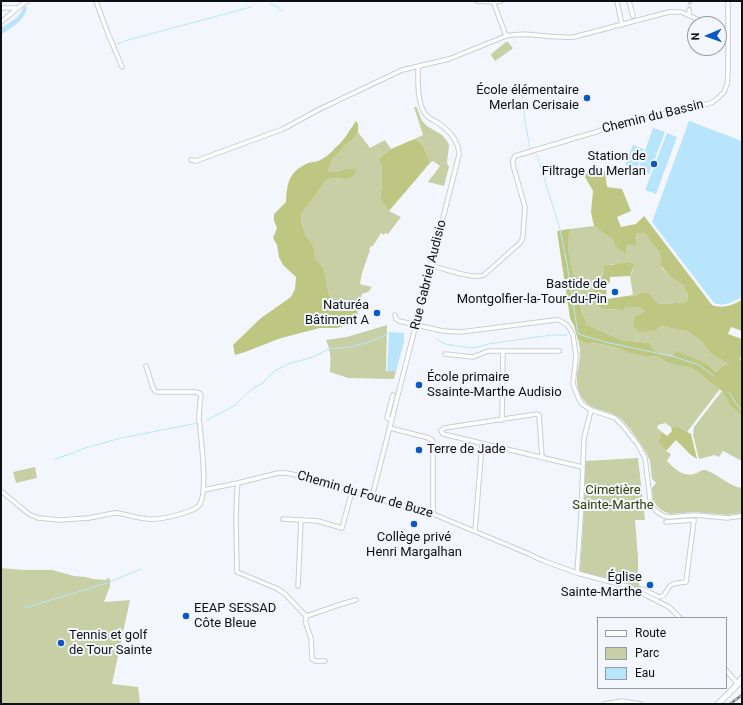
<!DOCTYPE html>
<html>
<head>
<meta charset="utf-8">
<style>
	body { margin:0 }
	#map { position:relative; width:743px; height:705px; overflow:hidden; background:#f3f7fd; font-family:Roboto,sans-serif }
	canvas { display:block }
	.frame { position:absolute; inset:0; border:2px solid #0e1013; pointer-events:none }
	.legend { position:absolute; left:597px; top:617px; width:130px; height:72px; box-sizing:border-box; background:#f3f7fd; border:1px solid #979b9f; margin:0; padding:5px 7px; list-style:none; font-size:12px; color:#0e1013 }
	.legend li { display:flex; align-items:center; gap:8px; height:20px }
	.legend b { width:20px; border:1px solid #979b9f }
	.north { position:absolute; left:687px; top:16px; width:40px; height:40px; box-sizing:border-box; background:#f3f7fd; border:1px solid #979b9f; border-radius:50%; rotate:268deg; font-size:11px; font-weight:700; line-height:16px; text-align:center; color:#0e1013 }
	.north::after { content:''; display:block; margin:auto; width:14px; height:18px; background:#0b58c2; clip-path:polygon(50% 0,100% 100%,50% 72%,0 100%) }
</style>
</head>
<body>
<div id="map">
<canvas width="743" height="705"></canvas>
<div class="frame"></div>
<ul class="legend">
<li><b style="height:5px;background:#fff"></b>Route</li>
<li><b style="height:11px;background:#c9cfa4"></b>Parc</li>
<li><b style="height:11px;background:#b9e5fc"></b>Eau</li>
</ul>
<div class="north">N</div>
</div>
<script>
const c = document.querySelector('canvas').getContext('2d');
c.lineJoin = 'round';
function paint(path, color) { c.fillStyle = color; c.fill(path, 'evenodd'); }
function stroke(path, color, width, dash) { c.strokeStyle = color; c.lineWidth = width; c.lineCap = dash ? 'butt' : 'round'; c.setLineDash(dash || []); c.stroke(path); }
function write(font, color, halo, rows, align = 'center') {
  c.font = font + ' Roboto,sans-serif'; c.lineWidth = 4; c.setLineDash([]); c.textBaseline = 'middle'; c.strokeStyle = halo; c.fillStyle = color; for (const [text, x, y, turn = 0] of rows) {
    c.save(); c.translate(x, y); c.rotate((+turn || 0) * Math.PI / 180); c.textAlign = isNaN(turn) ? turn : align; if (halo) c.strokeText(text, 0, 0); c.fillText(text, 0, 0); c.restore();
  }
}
paint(new Path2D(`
	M506 42H508L513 48 512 49 495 61 491 55V54Z
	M414 107H416L417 108 422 121 427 126 442 135 447 141 449 145 447 163 449 167 444 186 428 182 440 166 433 161 430 163 423 145 417 140H412L423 135Z
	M358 132 370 148 385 140 391 149 378 159 382 165V184L380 199 389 211 401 217 388 234 385 233 384 235 381 233 373 246H371L369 249 370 250 362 273 360 284 372 287 368 292 362 294 358 309 350 306 338 305 329 295 324 269 316 259 313 244 306 236 301 221 302 211 318 192 325 181 331 178 347 179 344 169 338 172H328L332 160 347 144 354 138Z
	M594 226 615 240 626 253 627 243 637 245 636 233H645L652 244 658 251 661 258V267L670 277 683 285 688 296 686 302 665 304 658 303 649 293 636 296 633 295 630 276 633 270 628 262 621 264H611L604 270 600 279 595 304 602 309 624 310 627 307H640L660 326 689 332 701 341 711 354 730 364 722 366 716 372 709 365 677 352 673 356 653 351 650 343 622 340 585 324V319L582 313 568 248 562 230Z
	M387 325 386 371H396L394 379 348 378 330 372C331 360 331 351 326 340L347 337Z
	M578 340 588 344 596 343 621 349 627 353 647 357 655 356 661 359 692 368 710 382 720 389 687 432 676 426 671 427 665 423 658 425 657 428 662 432 658 442 666 451 671 454 667 461C674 468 682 477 694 474 699 473 702 468 708 471 720 476 729 486 742 488V513L728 515 695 512 670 514 661 510 657 506 653 500 652 488 656 483 652 479C651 474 651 467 650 461 648 453 626 421 618 417 604 408 588 412 580 394 573 379 580 367 580 352 580 348 579 344 578 340Z
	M722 391 731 407 742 416V461L723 451 719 457 715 455 699 459 693 435 694 427Z
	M638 458 645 520H635L638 558V572H641L640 577H641L639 581V585L641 586 639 590 628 585 582 572 580 570 583 527 585 461Z
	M35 467 37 478 16 483 13 472Z
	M1 568 24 570H52L74 576 86 577 93 579 106 580 108 578 110 579V586L104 602 130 600 112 684 138 687 140 702 139 704H1Z`), '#c9cfa4');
paint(new Path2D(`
	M356 121 358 124V132L354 138 347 144 332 160 328 172H338L344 169H357L354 175 347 179 331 178 325 181 318 192 302 212 301 221 306 236 313 244 316 259 324 269 329 295 338 305 350 306 358 309 357 316 353 323 337 328H320L281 338 245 352 235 355 233 345 261 318 291 297 295 289 296 277 283 265 279 257 277 245 273 238 277 228 274 221V214L286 202C287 184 288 173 306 164 310 162 314 162 318 161 324 159 331 153 335 148 344 141 349 131 356 121Z
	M412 140H417L423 145 430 163 389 211 380 199 382 184V165L378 159 391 149Z
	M598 167 605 172 607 187 622 189 631 211 617 217 621 227 636 224 644 216 712 305C724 309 732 305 742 300V331L731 327 728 334 742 339V350L740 360 742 361V416L731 407 722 391 710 382 692 368 670 363 655 356 647 357 627 353 621 349 596 343 588 344 578 340 574 326 570 318 557 231 570 229 568 238V248L582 313 585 319V324L622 340 650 343 654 351 672 356 677 351 709 365 716 372 722 366 729 364 711 354 701 341 689 332 660 326 654 331 639 332 633 325 635 316 645 312 640 307H627L624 310 602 309 595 304 594 296V284C601 279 604 275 604 266 612 264 620 264 629 262L634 265 630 276 610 277V282L606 285 607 299 633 295 636 296 640 293H649L658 303 665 304 686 302 688 296 683 285 670 277 661 266V258L658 251 652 244 645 233H636L637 246 627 244 626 254 615 246 614 240 594 226 591 212 593 191 585 177 588 170Z
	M676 426 691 434 697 459 691 455 676 440 666 451 658 442 662 432 667 436 672 431 671 427Z`), '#bec781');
paint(new Path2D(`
	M27 6C26 20 12 27 1 35V28C10 22 21 18 23 7Z
	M689 121 742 141V297C733 302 725 307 714 303L652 222Z
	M653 128 665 132 657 153 654 152 657 154 649 174 638 170Z
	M667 133 677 137 656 194 645 190Z
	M633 145 644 149 637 169 625 165Z
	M389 332 404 333V342L396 371H387Z`), '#b9e5fc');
stroke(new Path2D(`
	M270 4 278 7 283 12
	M117 44 128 40 251 7
	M500 90 513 86 522 95 525 121 530 148
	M537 155 560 229 567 264 578 334 605 342 675 357 699 365 714 376
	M436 339 445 344 472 348 478 347 488 344 552 335H567
	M729 392 735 402 742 411
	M207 420 234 406 252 389 263 383 273 372 288 364 313 357 329 349 351 347 369 342 390 333
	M55 459 73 453 85 448 121 438 198 423
	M24 607H28L107 583 141 569`), '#b9e5fc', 1);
stroke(new Path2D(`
	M689 10 690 1`), '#d1d4da', 3.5, [3.5, 2]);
const street = new Path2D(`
	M96 1 107 31 122 67
	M477 1 494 2 501 1
	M493 1 506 36
	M617 1 622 25
	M629 1 633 16
	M1 8H16
	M689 16V10
	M1 22C10 15 18 7 27 1
	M719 29 728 33
	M191 160 196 161 283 129 320 109 402 70 449 59 506 36C528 31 551 39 574 37L669 12H681L708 24
	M431 266C445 268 472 280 484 275L520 243 522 240 523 234 525 207 513 165V160L515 156 599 131 603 129 637 121 644 118 707 104 713 102 719 97 724 92 727 84 728 73V1
	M395 315 396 319 399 321 443 331 461 332 555 320H559L567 325 570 329 573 335 576 356 573 384 579 399 582 404 591 410 615 418 623 426 638 445 645 458 650 499 652 506 657 512 664 516 669 517 695 515 727 518 742 516
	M445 354 473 357 488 351H559
	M392 420 387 418 393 395
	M502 420 503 351
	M390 428 429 438 433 441V514
	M542 457 539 415 537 414 444 428 441 431 443 434 582 467
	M238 483 237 491 236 519 237 572 278 589 285 594 306 616C323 611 339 604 356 600
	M203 490 238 483 278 473H286L311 478 365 495 433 514 522 551 544 561 577 573 630 587 669 607 680 618
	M1 491 29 514 38 518 60 520 89 518 114 513H118C128 515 138 518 148 519 161 520 175 516 187 512 192 510 197 509 200 504 208 491 201 437 199 419 199 411 200 403 201 395L199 393 195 392H157L155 391 153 388 146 366
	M372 497 459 155C459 141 450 131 438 123 433 120 427 118 424 112 417 100 418 81 418 67
	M283 519 301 520
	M475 531 482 444
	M577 573 581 516 584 438 591 410
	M298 586 301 520 318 521 342 528 352 491
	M640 592 641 590 643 589 659 597C667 596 665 590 670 586 674 582 682 583 686 582L694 520 666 522
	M306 616V624L311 638 312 659 315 661H325
	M726 670 738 684
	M604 704 622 701 641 704`);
const secondary = new Path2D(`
	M718 704 738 684 742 678`);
stroke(street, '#c8cdd7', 5.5);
stroke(secondary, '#c8cdd7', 7);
stroke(street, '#fff', 3.5);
stroke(secondary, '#fff', 5);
const rail = new Path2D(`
	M730 704 742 695`);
stroke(rail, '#797b80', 2.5);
stroke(rail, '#f3f7fd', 1, [3]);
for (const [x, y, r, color] of [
	[587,98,4,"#0b58c2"],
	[654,164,4,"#0b58c2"],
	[615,292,4,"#0b58c2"],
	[377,313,4,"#0b58c2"],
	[419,385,4,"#0b58c2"],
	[419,450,4,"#0b58c2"],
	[414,524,4,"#0b58c2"],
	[650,585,4,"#0b58c2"],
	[186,616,4,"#0b58c2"],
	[61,643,4,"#0b58c2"]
]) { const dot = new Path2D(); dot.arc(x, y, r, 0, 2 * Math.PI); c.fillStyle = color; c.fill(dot); stroke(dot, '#f3f7fd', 1.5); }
write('13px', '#0e1013', '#f3f7fd', [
	["École élémentaire",579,91],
	["Merlan Cerisaie",579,106],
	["Station de",646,157],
	["Filtrage du Merlan",646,172],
	["Bastide de",607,285],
	["Montgolfier-la-Tour-du-Pin",607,300],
	["Naturéa",369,306],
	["Bâtiment A",369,321],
	["École primaire",427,378,"left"],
	["Ssainte-Marthe Audisio",427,393,"left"],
	["Terre de Jade",427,450,"left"],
	["Collège privé",414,538,"center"],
	["Henri Margalhan",414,553,"center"],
	["Église",642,578],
	["Sainte-Marthe",642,593],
	["EEAP SESSAD",194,609,"left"],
	["Côte Bleue",194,624,"left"],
	["Tennis et golf",69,636,"left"],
	["de Tour Sainte",69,651,"left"]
], 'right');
write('13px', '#0e1013', '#f3f7fd', [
	["Chemin du Bassin",653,117,-14],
	["Rue Gabriel Audisio",429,275,-76],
	["Chemin du Four de Buze",365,495,16]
]);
write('13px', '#383c05', '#f3f7fd', [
	["Cimetière",613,491],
	["Sainte-Marthe",613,506]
]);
</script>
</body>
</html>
